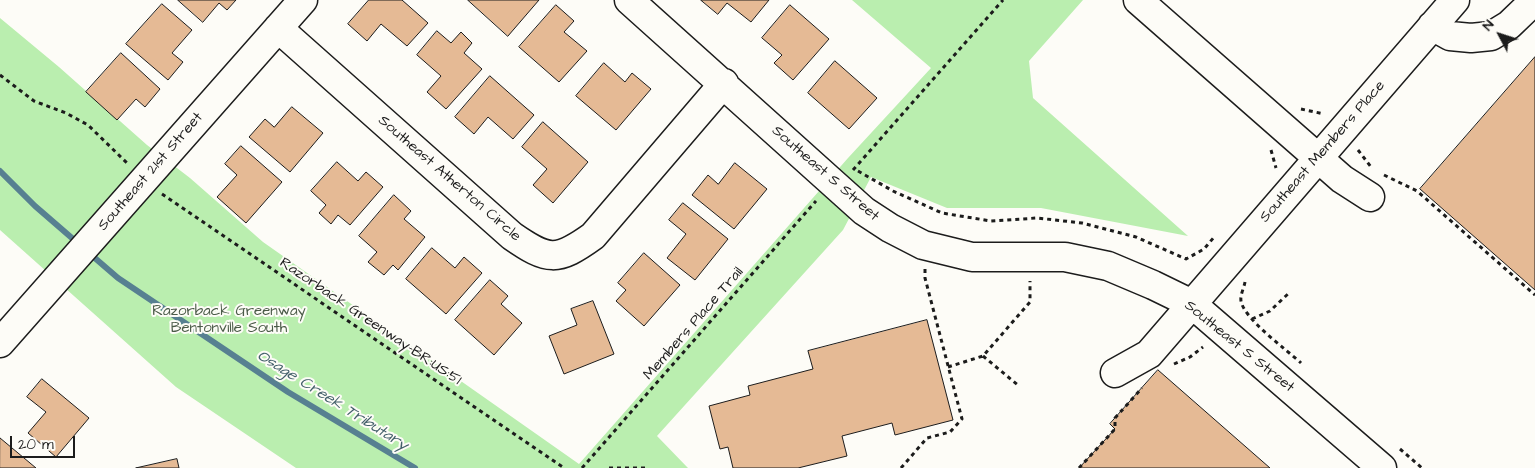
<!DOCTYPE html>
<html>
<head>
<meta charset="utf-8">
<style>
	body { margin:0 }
	#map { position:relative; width:1535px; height:468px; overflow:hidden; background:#fdfcf7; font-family:"Architects Daughter",sans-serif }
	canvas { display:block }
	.north { position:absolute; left:1475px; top:10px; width:50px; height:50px; -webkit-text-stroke:4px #fdfcf7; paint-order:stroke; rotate:310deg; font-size:14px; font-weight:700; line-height:20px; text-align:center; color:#1c1c1c }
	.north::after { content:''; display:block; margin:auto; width:18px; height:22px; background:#1c1c1c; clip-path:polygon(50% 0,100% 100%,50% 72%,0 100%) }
	.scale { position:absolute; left:10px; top:436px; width:65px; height:22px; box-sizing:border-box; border:2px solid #1c1c1c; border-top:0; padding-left:6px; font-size:15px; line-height:18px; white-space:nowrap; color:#1c1c1c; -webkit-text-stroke:4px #fdfcf7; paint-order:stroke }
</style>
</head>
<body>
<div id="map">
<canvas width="1535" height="468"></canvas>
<div class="north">N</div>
<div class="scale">20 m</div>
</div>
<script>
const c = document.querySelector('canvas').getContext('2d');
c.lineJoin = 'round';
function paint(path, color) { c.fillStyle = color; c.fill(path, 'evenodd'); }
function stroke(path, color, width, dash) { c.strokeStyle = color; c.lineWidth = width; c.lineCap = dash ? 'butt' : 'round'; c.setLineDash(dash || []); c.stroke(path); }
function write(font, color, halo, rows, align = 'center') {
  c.font = font + ' "Architects Daughter",sans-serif'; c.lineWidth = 4; c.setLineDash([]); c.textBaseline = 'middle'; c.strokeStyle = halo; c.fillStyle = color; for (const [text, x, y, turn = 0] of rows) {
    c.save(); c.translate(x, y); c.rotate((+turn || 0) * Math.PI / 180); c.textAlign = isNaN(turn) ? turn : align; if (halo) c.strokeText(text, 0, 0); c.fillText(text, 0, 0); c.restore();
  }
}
paint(new Path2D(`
	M852 0H1083L1029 61 1033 98 1188 236 1041 208H947L871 177 843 230 657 436 688 468H296L176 387 0 230V18L59 67 147 145 190 178 263 242 579 464 848 158 931 68Z`), '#baeeaf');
stroke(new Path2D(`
	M0 171 35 206 80 245
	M89 253 118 278 288 392 415 468`), '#578091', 6);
const building = new Path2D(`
	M178 0H236L227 10 219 3 203 22Z
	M369 0H402L428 23 407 46 381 24 367 41 348 24Z
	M468 0H539L508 36Z
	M701 0H769L751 22 727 3 718 14Z
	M162 4 192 30 172 53 183 62 168 80 126 44Z
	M556 5 574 21 564 32 587 51 559 82 519 47Z
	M790 5 829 39 793 80 774 63 782 55 762 38Z
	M437 31 451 43 461 32 472 43 464 53 482 69 446 109 427 92 441 76 417 55Z
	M121 53 160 89 145 107 136 99 117 120 86 92Z
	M1535 57V290L1420 189Z
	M835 61 877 98 849 129 808 93Z
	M604 63 625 82 632 73 651 89 616 130 576 96Z
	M490 76 534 115 513 139 488 117 474 134 455 117Z
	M292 107 323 133 290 172 249 137 265 119 274 127Z
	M543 122 588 162 553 203 533 185 547 169 522 147Z
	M241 146 282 182 246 223 217 197 237 175 225 164Z
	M337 162 358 181 366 172 383 187 350 225 338 215 331 224 319 213 326 205 311 191Z
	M735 163 767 189 734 229 692 195 708 175 718 184Z
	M394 195 411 211 404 219 425 237 398 270 393 265 384 275 368 262 377 252 359 236Z
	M683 203 728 239 695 280 667 258 686 234 669 220Z
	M432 248 455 268 464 257 482 273 446 314 406 279Z
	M644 253 680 285 644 326 616 301 626 290 618 283Z
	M490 280 508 296 501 304 522 323 494 355 455 320Z
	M593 301 614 354 564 374 549 336 577 325 571 309Z
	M927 320 953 420 895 435 892 423 842 436 847 456 798 468H733L728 447 720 449 709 406 750 395 748 386 813 369 808 351Z
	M1158 370 1270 468H1079L1115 429 1110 424Z
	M42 379 89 418 56 457 28 433 46 412 27 397Z
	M0 438 36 468H0Z
	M177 459 179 468H136Z`);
paint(building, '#e5ba95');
stroke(building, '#1c1c1c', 1);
const minor = new Path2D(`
	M629 0 864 211 890 228 923 245 972 257H1065L1108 266 1153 285 1192 304 1382 468
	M1138 0 1342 179 1370 197
	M1432 26 1450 36 1471 38 1491 36 1509 25 1535 0
	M278 28 512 236C548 261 557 262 593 236L724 83
	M0 343 303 0
	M1115 373 1149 354 1455 0`);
stroke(minor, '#1c1c1c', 31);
stroke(new Path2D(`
	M0 75 34 101 66 113 88 125 127 163
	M1301 109 1324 114
	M1271 150 1276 168
	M1358 150 1371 167
	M853 170 1003 0
	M858 171 893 191 942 213 991 221 1037 218 1082 223 1136 237 1186 259 1204 249 1215 236
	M1384 175 1417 191 1535 295
	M162 194 564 468
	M1245 282C1244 288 1240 295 1241 301 1244 319 1287 350 1301 363
	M1252 319 1270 311 1290 292
	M983 356 1019 386
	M1174 364 1190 357 1203 347
	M948 367 983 356 1030 302V281
	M1400 449 1422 468
	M582 468 816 201
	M609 468H645
	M901 468 927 438 950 432 962 419 925 278V269
	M1079 468 1115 429V418L1142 388`), '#1c1c1c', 3, [4, 4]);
stroke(minor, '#fdfcf7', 28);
write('15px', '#1c1c1c', '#fdfcf7', [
	["Southeast Members Place",1323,152,-49],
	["Southeast 21st Street",151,172,-49],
	["Southeast S Street",825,174,41],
	["Southeast Atherton Circle",449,179,41],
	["Razorback Greenway-BR:US:51",370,322,34],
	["Members Place Trail",694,324,-49],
	["Southeast S Street",1239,347,39]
]);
write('15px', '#4b5b48', '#fdfcf7', [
	["Razorback Greenway",229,312],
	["Bentonville South",229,329]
]);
write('italic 16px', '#435f6a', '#fdfcf7', [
	["Osage Creek Tributary",332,401,32]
]);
</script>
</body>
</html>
